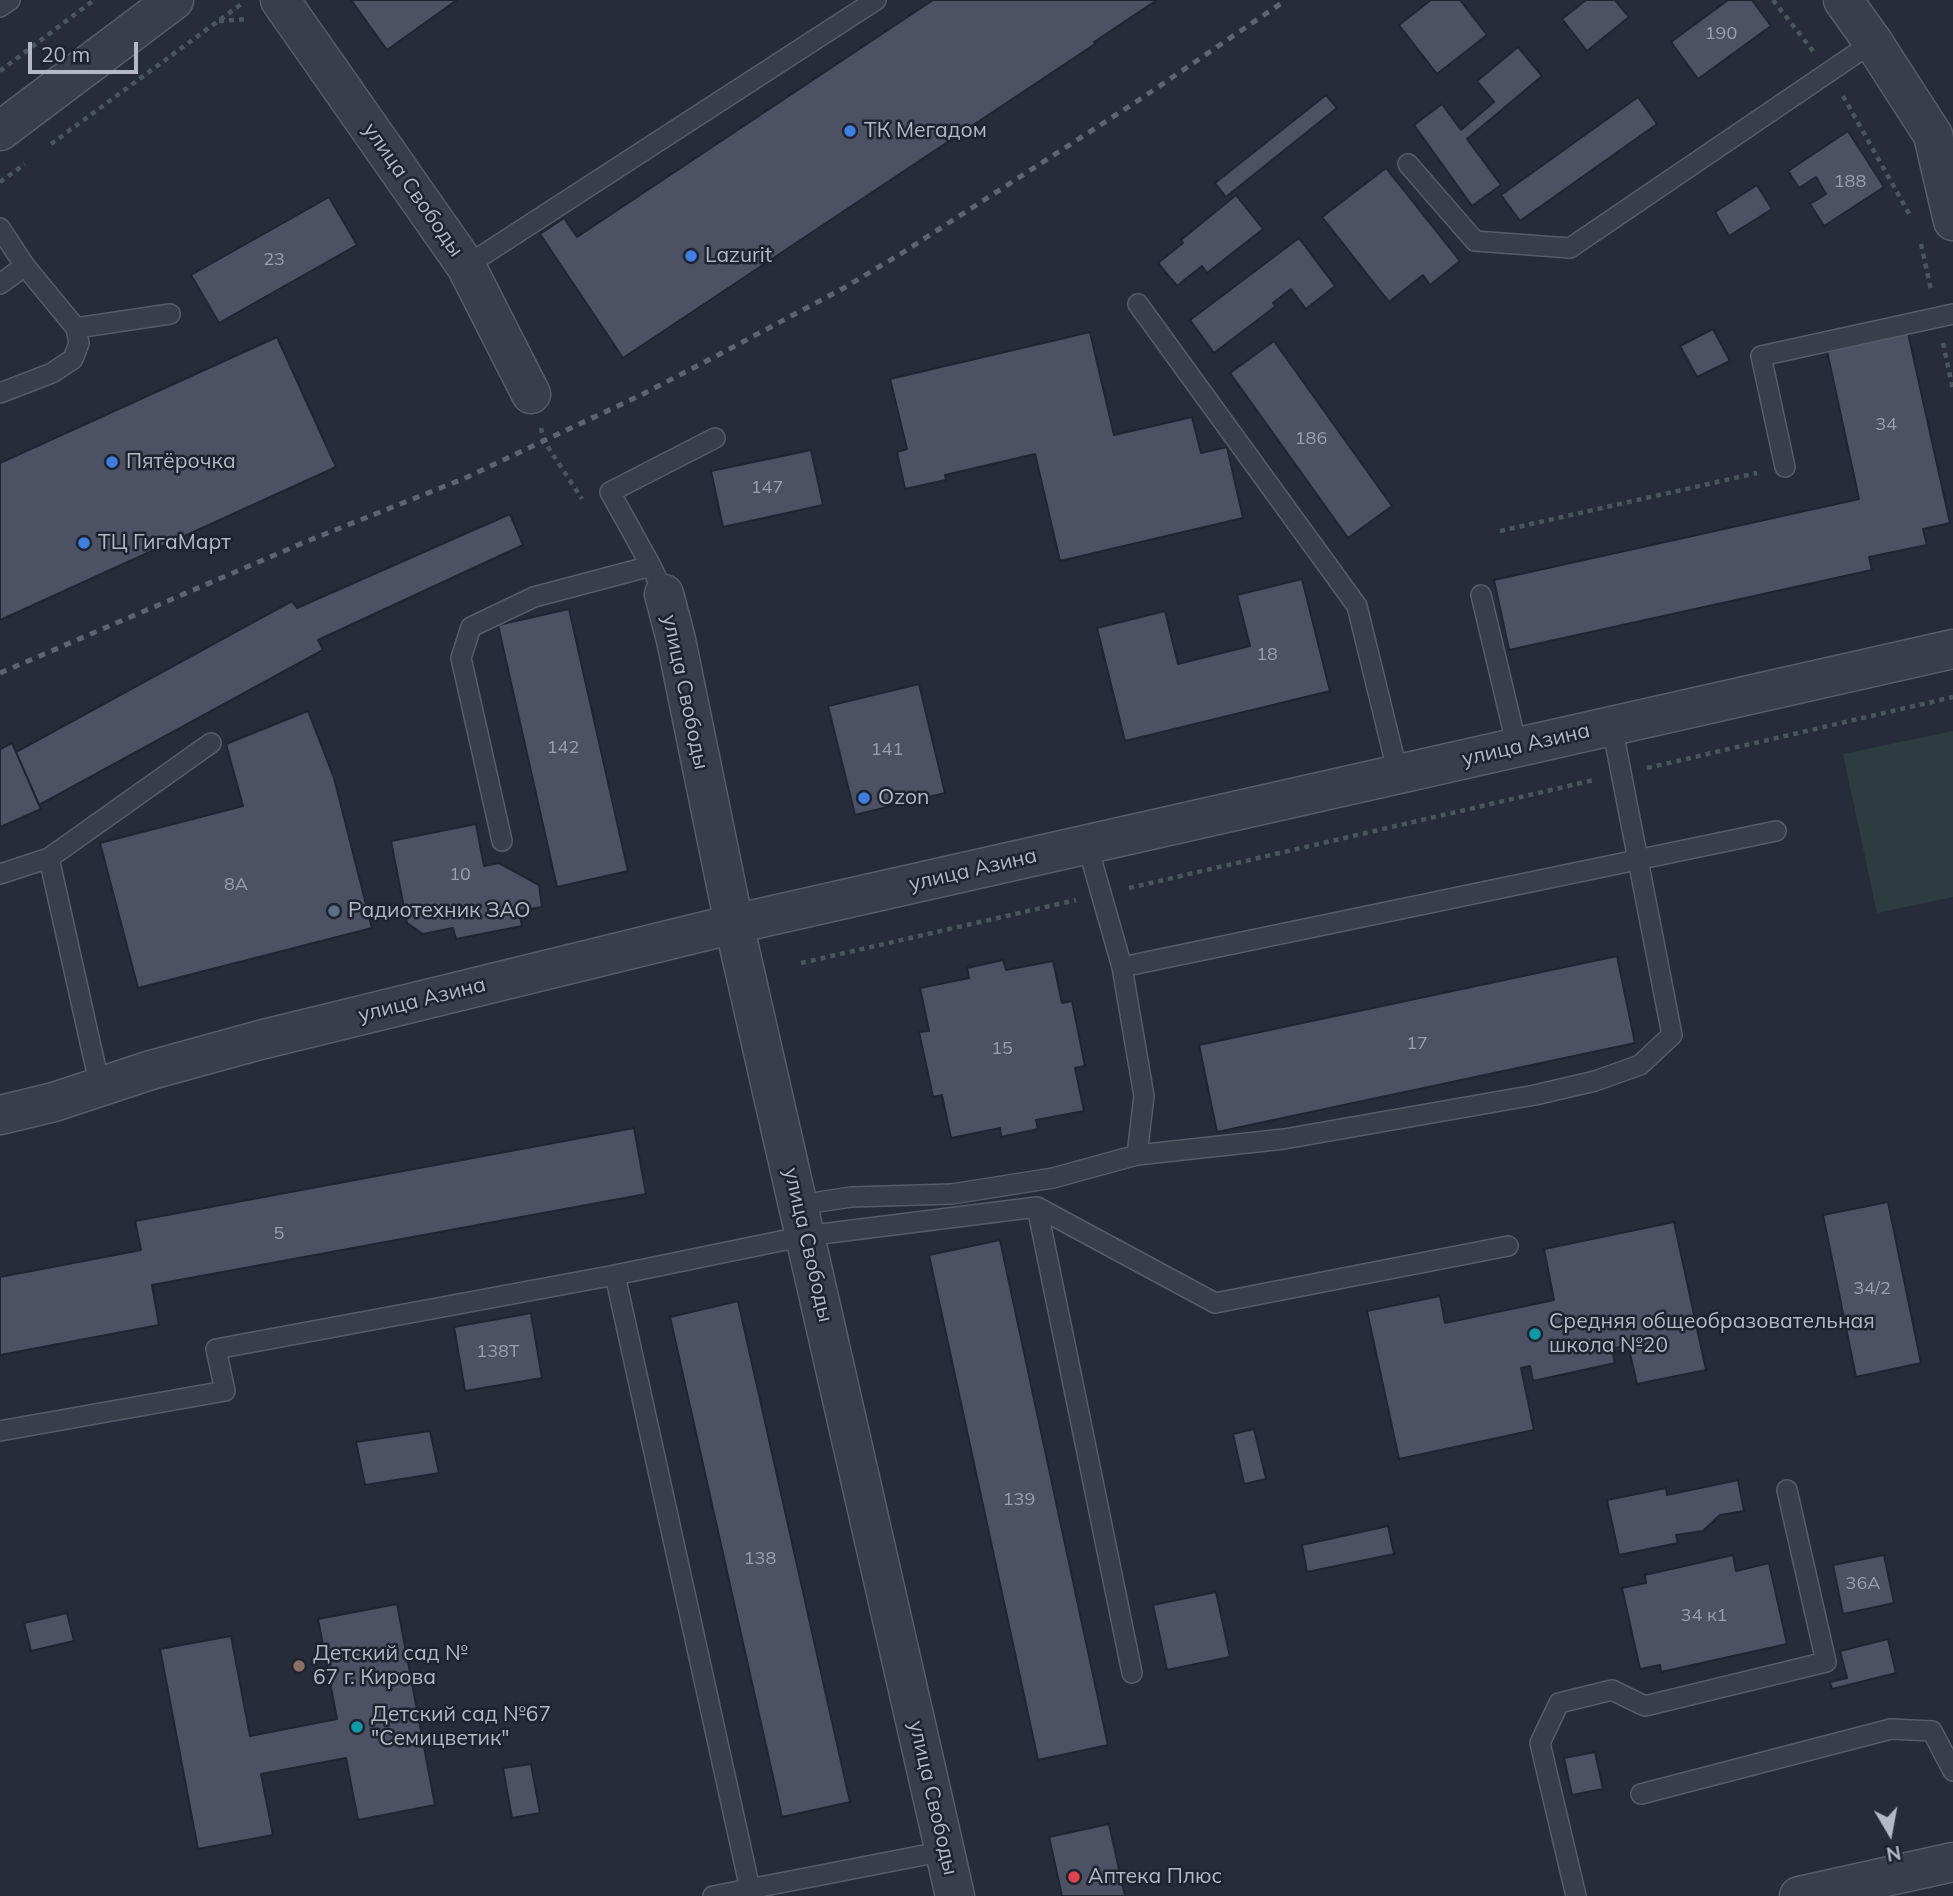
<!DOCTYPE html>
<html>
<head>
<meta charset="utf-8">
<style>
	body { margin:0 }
	#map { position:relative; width:1953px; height:1896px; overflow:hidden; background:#262c3a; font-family:Mulish,sans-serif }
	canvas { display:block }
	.north { position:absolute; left:1855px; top:1798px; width:70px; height:70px; -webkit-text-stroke:5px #1e2330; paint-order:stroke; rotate:170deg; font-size:19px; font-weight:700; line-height:28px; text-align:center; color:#b5b9c6 }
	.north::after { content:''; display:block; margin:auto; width:24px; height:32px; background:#b5b9c6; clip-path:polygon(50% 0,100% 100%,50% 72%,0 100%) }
	.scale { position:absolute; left:28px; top:42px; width:110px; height:32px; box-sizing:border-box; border:4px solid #b5b9c6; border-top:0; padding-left:9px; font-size:21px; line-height:24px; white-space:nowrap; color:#b5b9c6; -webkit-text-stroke:5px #1e2330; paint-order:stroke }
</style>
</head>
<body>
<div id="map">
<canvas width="1953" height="1896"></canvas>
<div class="north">N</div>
<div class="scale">20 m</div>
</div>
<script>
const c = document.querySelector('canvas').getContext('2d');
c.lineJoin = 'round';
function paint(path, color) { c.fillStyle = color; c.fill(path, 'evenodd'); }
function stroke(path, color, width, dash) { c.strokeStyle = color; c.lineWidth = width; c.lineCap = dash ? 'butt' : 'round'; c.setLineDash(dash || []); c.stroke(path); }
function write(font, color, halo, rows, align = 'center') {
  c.font = font + ' Mulish,sans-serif'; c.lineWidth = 5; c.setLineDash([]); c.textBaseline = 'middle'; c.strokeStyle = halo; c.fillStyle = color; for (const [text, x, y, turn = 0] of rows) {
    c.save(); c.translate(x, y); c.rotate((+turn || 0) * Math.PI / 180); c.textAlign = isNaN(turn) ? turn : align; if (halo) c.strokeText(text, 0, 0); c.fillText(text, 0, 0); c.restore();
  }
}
paint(new Path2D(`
	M1953 731V897L1877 913 1843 754Z`), '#2c3c3f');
const building = new Path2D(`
	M351 0H457L387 50Z
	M933 0H1157L1094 42 1095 44 623 358 540 234 564 218 577 237Z
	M1431 0H1460L1487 35 1437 74 1399 25Z
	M1586 0H1615L1629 17 1587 51 1562 19Z
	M1728 0H1752L1771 26 1698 79 1671 42Z
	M1518 47 1542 76 1467 139 1501 185 1472 206 1414 125 1442 104 1461 130 1494 102 1477 81Z
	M1326 95 1337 108 1226 197 1215 183Z
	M1638 97 1657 124 1520 221 1501 195Z
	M1848 131 1884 187 1824 226 1810 204 1826 194 1816 177 1799 188 1788 171Z
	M1386 168 1460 261 1430 285 1423 275 1389 302 1322 217Z
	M1757 185 1772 209 1729 236 1715 212Z
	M1236 195 1263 229 1207 273 1202 266 1177 286 1158 263 1183 243 1181 240Z
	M329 197 357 245 219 323 191 275Z
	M1299 238 1335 286 1306 309 1291 289 1273 303 1276 306 1214 353 1190 320Z
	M1713 329 1730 361 1697 377 1680 346Z
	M1090 332 1114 435 1192 417 1201 453 1227 447 1243 518 1060 561 1035 454 945 475 946 480 905 489 897 452 907 449 890 379Z
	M1908 333 1950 523 1923 529 1927 545 1869 557 1872 570 1509 650 1494 580 1859 499 1827 351Z
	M277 337 336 467 0 620V463Z
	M1274 341 1392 506 1348 538 1230 373Z
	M811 450 823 505 723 527 711 471Z
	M510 514 523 545 318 640 323 650 39 805 16 752 292 601 297 608Z
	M1302 579 1330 691 1125 741 1097 628 1165 611 1178 664 1250 646 1237 595Z
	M569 609 628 871 557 887 498 625Z
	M919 684 945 793 855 815 828 706Z
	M308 711 334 778 372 928 138 988 100 843 243 806 226 744Z
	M12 743 41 809 0 827V749Z
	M476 824 484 866 499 863 539 885 542 907 519 911 522 926 456 939 453 928 423 934 407 923 391 841Z
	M1617 956 1635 1043 1217 1132 1199 1045Z
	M1003 960 1006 970 1053 961 1062 1003 1072 1001 1085 1066 1075 1068 1084 1111 1036 1120 1038 1129 1001 1137 1000 1128 951 1138 942 1095 933 1097 919 1032 929 1031 920 988 969 978 967 968Z
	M634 1128 646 1194 152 1285 159 1325 0 1355V1277L141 1250 135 1221Z
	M1888 1202 1921 1363 1856 1377 1823 1215Z
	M1674 1222 1706 1370 1637 1384 1628 1345 1612 1349 1615 1363 1533 1381 1530 1366 1521 1368 1534 1430 1399 1459 1367 1311 1440 1296 1445 1323 1554 1300 1544 1249Z
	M1000 1240 1108 1745 1038 1760 929 1255Z
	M738 1301 850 1802 782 1817 670 1317Z
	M531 1313 542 1378 465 1391 454 1327Z
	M1254 1429 1266 1479 1244 1484 1233 1434Z
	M430 1431 439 1473 365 1485 356 1442Z
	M1738 1480 1744 1511 1720 1515 1703 1531 1676 1535 1678 1543 1619 1555 1607 1500 1666 1488 1667 1495Z
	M1388 1526 1394 1554 1307 1572 1302 1545Z
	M1733 1555 1736 1571 1769 1563 1787 1644 1661 1672 1660 1665 1640 1669 1622 1588 1646 1583 1645 1575Z
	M1884 1555 1894 1603 1843 1614 1833 1565Z
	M1216 1592 1230 1657 1167 1670 1153 1605Z
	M397 1604 435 1805 358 1820 346 1758 261 1774 273 1835 198 1849 160 1649 231 1636 250 1736 337 1719 318 1619Z
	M67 1613 74 1641 31 1651 24 1623Z
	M1888 1639 1896 1673 1832 1689 1830 1682 1847 1678 1840 1651Z
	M1595 1752 1603 1789 1572 1795 1564 1758Z
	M531 1764 540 1813 512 1818 503 1768Z
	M1109 1824 1125 1896H1062L1049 1837Z`);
paint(building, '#4c5263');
stroke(building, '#202532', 2);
const service = new Path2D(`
	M0 7 10 0
	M1408 164 1475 241 1570 248 1873 42
	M0 228 25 266 0 284
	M466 266 876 0
	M1138 304 1357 606 1398 774
	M76 328 170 314
	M0 393 52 373 73 359 79 343 76 328 25 266
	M1785 467 1761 356 1953 314
	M651 566 610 492 715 438
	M1481 595 1517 747
	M502 841 461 658 471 627 534 597 651 566 664 594
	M0 874 49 858
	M1122 967 1776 831
	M100 1087 49 858 211 743
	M1137 1155 1284 1139 1535 1095 1595 1081 1640 1065 1672 1035 1612 726
	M799 1205 851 1197 952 1194 1053 1178 1137 1155 1144 1096 1122 967 1087 844
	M1037 1207 1215 1303 1508 1246
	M0 1431 225 1391 216 1349 615 1275
	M1641 1794 1891 1729 1932 1731 1953 1771
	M750 1889 615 1275 805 1236 1037 1207 1132 1673
	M713 1896 945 1851
	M1576 1896 1540 1743 1559 1703 1612 1690 1645 1706 1826 1662 1787 1490`);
const minor = new Path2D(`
	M280 0 466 266 531 394
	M1843 0 1873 42 1933 135 1953 221
	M0 131 174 0
	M664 594 676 640 734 924 955 1896
	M0 1115 54 1102 151 1070 260 1040 734 924 1953 649`);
const tertiary = new Path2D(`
	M1799 1896 1953 1862`);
stroke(service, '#575c69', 22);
stroke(minor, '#575c69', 41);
stroke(tertiary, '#575c69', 41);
stroke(new Path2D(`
	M1773 0 1813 51
	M219 21 249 19
	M0 71 94 0
	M1843 96 1911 217
	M51 144 244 2
	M0 182 25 164
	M1921 244 1931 290
	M1943 343 1953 390
	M541 428 544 441 582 499
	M1500 531 1757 473
	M1647 768 1953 697
	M1129 888 1594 780
	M801 963 1076 900`), '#49575c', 4.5, [5, 5]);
stroke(service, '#393e4b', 19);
stroke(minor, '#393e4b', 38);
stroke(tertiary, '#393e4b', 38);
stroke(new Path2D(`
	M0 673 305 542 463 479 643 394 720 354 842 289 902 253 1139 100 1286 0`), '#5e6473', 5, [7, 7]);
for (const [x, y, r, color] of [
	[850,131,7,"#3f7fe0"],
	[691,256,7,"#3f7fe0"],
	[112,462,7,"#3f7fe0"],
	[84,543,7,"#3f7fe0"],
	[864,798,7,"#3f7fe0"],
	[334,911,7,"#5c6f8a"],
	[1535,1334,7,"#0f9aa8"],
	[299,1666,7,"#8d6e63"],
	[357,1727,7,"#0f9aa8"],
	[1074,1877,7,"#e0444e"]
]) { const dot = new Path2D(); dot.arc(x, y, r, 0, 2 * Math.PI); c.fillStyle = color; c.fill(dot); stroke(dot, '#1e2330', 2.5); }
write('18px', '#9b9fad', null, [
	["190",1721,34],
	["188",1850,182],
	["23",274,260],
	["34",1886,425],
	["186",1311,439],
	["147",767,488],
	["18",1267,655],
	["142",563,748],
	["141",887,750],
	["10",460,875],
	["8А",236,885],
	["17",1417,1044],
	["15",1002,1049],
	["5",279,1234],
	["34/2",1872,1289],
	["138Т",498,1352],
	["139",1019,1500],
	["138",760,1559],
	["36А",1863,1584],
	["34 к1",1704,1616]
]);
write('21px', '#b5b9c6', '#1e2330', [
	["ТК Мегадом",864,131],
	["Lazurit",705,256],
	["Пятёрочка",126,462],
	["ТЦ ГигаМарт",98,543],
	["Ozon",878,798],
	["Радиотехник ЗАО",348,911],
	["Средняя общеобразовательная",1549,1322],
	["школа №20",1549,1346],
	["Детский сад №",313,1654],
	["67 г. Кирова",313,1678],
	["Детский сад №67",371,1715],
	["\"Семицветик\"",371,1739],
	["Аптека Плюс",1088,1877]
], 'left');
write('21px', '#b5b9c6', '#1e2330', [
	["улица Свободы",413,190,55],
	["улица Свободы",685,692,78],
	["улица Азина",1526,745,-13],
	["улица Азина",973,870,-13],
	["улица Азина",422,1000,-14],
	["улица Свободы",808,1245,77],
	["улица Свободы",933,1798,77]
]);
</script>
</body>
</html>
